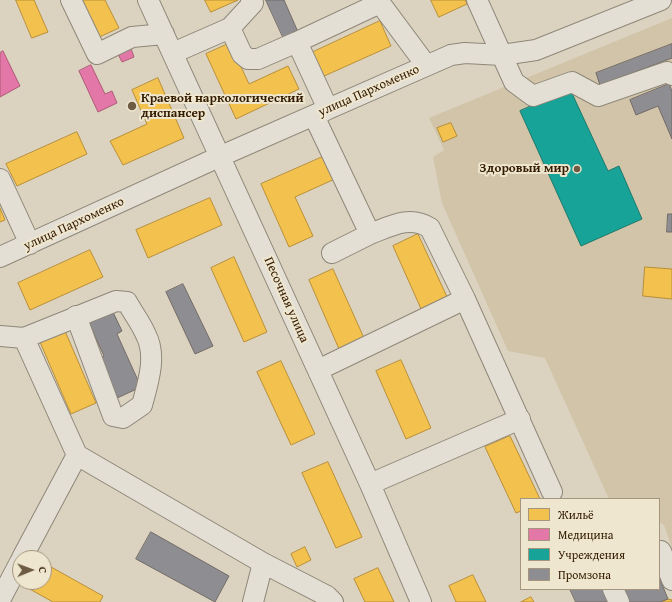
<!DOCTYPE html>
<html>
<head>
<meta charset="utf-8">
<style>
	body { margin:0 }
	#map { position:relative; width:672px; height:602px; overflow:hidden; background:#dbd3c0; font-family:"Gentium Book Plus",serif }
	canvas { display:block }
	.legend { position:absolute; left:520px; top:498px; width:140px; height:92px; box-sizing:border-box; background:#efe6cf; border:1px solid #a4957c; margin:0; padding:5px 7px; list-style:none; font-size:12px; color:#331b00 }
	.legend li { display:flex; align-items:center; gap:8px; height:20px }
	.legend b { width:20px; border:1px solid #a4957c }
	.north { position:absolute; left:12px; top:550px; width:40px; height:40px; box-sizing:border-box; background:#efe6cf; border:1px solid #a4957c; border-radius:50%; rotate:89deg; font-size:11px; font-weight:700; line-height:16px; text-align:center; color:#331b00 }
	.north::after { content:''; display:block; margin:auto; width:14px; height:18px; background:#6e5b43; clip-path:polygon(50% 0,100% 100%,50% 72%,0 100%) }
</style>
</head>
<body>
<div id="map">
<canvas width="672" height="602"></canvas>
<ul class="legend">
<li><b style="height:11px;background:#f2c14e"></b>Жильё</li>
<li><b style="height:11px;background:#e377a8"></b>Медицина</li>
<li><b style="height:11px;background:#17a398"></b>Учреждения</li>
<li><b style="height:11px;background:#8d8d92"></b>Промзона</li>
</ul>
<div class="north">С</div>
</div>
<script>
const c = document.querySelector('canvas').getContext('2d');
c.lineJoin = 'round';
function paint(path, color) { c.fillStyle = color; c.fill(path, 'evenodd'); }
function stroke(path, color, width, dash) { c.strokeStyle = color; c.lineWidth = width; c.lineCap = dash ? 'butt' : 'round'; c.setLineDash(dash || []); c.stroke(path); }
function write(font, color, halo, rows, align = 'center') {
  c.font = font + ' "Gentium Book Plus",serif'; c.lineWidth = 4; c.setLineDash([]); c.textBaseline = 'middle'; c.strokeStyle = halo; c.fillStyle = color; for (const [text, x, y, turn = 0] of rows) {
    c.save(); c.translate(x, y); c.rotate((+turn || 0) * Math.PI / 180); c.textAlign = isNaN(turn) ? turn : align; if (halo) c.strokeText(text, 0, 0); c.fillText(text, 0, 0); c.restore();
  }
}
paint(new Path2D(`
	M672 18V548L664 525 659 522V499H609L545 358 508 351 442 203 433 157 444 150 429 118Z`), '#d1c4a9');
const homes = new Path2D(`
	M16 0H34L48 32 32 38Z
	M77 0H105L119 28 95 39Z
	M205 0H238L211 12Z
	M431 0H465L467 4 439 17Z
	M380 21 391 46 322 77 311 53Z
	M230 43 249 84 288 66 299 89 236 119 206 54Z
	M158 78 184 138 123 165 110 141 147 124 132 90Z
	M451 123 457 136 443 142 437 128Z
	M77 132 87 154 17 186 6 164Z
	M327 155 337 178 295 197 313 236 289 247 261 184Z
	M210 198 222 225 148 258 136 230Z
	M0 208 5 220 0 222Z
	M418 234 448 299 422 311 393 246Z
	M90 250 103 277 30 310 18 283Z
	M234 257 267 332 244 342 211 268Z
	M645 267 672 269V299L643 296Z
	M333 269 364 338 339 349 309 280Z
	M65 331 96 403 71 414 40 342Z
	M401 360 431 428 406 439 376 371Z
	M281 361 315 434 291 445 257 372Z
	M510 436 540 499H521V511L516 513 485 447Z
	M328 462 362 537 336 548 302 473Z
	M305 547 311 560 297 567 291 554Z
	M44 563 103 596 100 602H53L17 582H44Z
	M378 568 394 602H365L354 579Z
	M473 575 486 602H456L449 586Z
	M531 597 534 602H521Z
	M668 599 672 600V602H660Z`);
paint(homes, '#f2c14e');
stroke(homes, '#b98f37', 1);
const health = new Path2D(`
	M130 46 134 57 122 62 117 52Z
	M3 51 20 86 0 97V53Z
	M91 65 105 94 112 91 117 103 98 112 79 71Z`);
paint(health, '#e377a8');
stroke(health, '#ae5b76', 1);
const public = new Path2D(`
	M570 89 608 171 619 166 642 219 581 246 520 111Z`);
paint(public, '#17a398');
stroke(public, '#1f7a6a', 1);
const industry = new Path2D(`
	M266 0H284L298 32 284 39Z
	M672 44V58L600 85 596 73Z
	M669 84 672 91V139L658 106 636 115 630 100Z
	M668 214H672V232H667Z
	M183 284 213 346 195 354 166 292Z
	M112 310 122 331 117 334 141 387 115 399 97 360 104 356 88 321Z
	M151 532 229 576 215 602 136 559Z
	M659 577 668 599 660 602H629L623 589H659Z
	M570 589H605L611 602H576Z`);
paint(industry, '#8d8d92');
stroke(industry, '#726b66', 1);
const minor = new Path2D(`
	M71 0 97 54 132 37 164 34
	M148 0 370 484 421 602
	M477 0 514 82 533 96 572 82 598 96 667 72 672 75
	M230 28 242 54 248 59H258L297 42 328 109 314 116 370 234C391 226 410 215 430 228L465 299 552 492
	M297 42 380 3 426 65
	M173 53 230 28 253 3 251 0
	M0 179 30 244
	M332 253 370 234
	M0 257 221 156 451 55 465 53 502 55 536 50 661 0
	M0 336 24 338 116 301 127 302C133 313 141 323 146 335 157 356 148 383 142 405L123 418 113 416 76 316
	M24 338 77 455 263 563 327 596 333 602
	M318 370 465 299
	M370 484 520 419
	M661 551 672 580
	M22 558 77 455
	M613 589 619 602
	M0 600 20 562
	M253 602 263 563`);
stroke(minor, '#8e8778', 22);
stroke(minor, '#e4dfd5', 20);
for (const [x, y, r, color] of [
	[132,106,5,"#6e5b43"],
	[577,169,4,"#6e5b43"]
]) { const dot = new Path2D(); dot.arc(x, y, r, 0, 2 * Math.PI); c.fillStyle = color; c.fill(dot); stroke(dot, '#efe6cf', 1.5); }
write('13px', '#331b00', '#efe6cf', [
	["улица Пархоменко",369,91,-24],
	["улица Пархоменко",74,224,-25],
	["Песочная улица",286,300,66]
]);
write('bold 13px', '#331b00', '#efe6cf', [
	["Краевой наркологический",141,99],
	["диспансер",141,114],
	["Здоровый мир",569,169,"right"]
], 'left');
</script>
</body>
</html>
